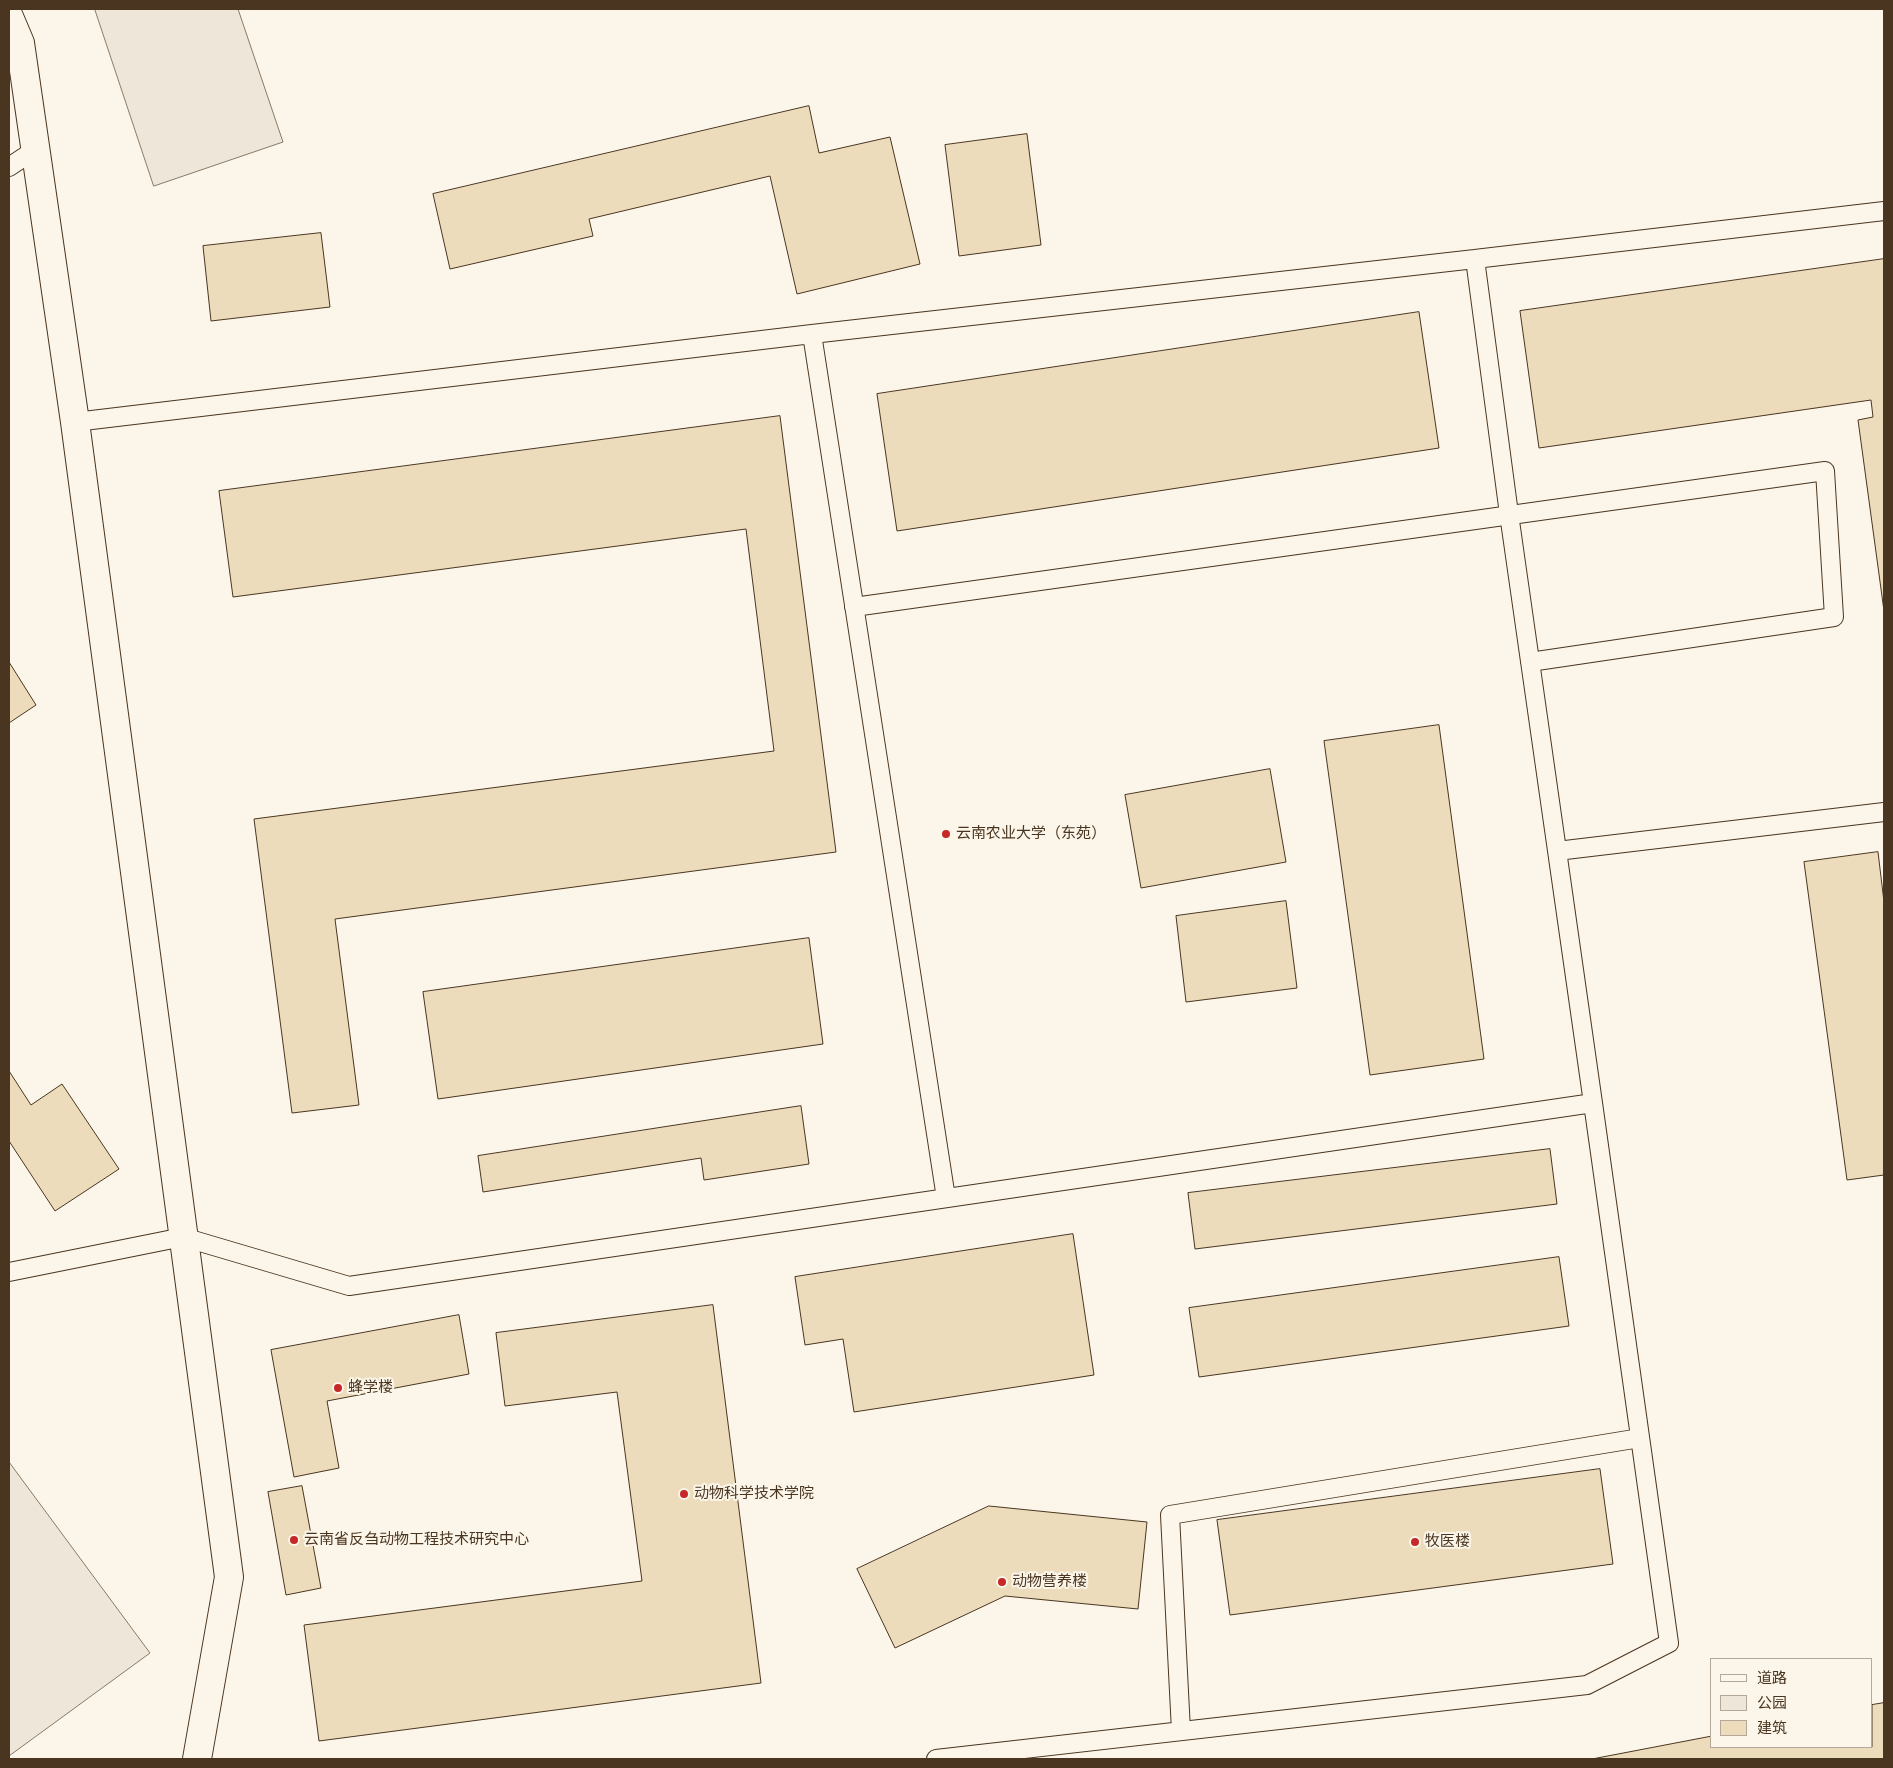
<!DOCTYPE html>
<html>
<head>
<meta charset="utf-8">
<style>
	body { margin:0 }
	#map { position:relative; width:1893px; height:1768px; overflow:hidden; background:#fbf6e9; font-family:Jost,"Noto Sans SC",sans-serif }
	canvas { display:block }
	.frame { position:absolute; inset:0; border:10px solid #4a3520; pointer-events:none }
	.legend { position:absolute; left:1710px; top:1658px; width:162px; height:90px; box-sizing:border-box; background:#fbf6e9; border:1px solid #b4a999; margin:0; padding:6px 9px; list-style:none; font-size:15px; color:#4a3520 }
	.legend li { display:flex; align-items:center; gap:10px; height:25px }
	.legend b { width:25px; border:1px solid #b4a999 }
</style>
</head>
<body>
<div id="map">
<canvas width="1893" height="1768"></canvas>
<div class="frame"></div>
<ul class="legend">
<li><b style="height:6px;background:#fbf6e9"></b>道路</li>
<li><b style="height:14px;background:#ede6d9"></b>公园</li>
<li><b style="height:14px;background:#ecdcbc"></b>建筑</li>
</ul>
</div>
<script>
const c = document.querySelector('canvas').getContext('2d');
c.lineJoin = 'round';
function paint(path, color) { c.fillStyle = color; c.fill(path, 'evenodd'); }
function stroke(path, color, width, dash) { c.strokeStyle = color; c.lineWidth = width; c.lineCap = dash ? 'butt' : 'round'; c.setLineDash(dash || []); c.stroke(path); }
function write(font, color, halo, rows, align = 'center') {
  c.font = font + ' Jost,"Noto Sans SC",sans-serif'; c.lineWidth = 4; c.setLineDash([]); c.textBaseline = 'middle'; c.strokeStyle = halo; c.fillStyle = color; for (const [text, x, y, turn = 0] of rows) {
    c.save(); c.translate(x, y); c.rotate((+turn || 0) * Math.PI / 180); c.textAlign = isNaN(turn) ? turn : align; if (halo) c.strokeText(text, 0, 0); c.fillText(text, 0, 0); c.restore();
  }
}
const green = new Path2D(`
	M95 9H238L283 142 154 186Z
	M9 1462 150 1653 9 1756Z`);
paint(green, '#ede6d9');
stroke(green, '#887966', 1);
const building = new Path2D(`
	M809 106 819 153 890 137 920 264 797 294 770 176 589 219 593 236 450 269 433 194Z
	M1027 134 1041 245 959 256 945 145Z
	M321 233 330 307 211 321 203 246Z
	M1884 259V611L1858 420 1873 417 1871 400 1539 448 1520 311Z
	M1419 312 1439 448 897 531 877 394Z
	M780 416 836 852 335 919 359 1105 292 1113 254 819 774 751 746 529 233 597 219 491Z
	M9 662 36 705 9 723Z
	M1439 725 1484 1059 1370 1075 1324 741Z
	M1270 769 1286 862 1141 888 1125 795Z
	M1878 852 1884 902V1175L1847 1180 1804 862Z
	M1286 901 1297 988 1186 1002 1176 916Z
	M809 938 823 1044 438 1099 423 992Z
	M9 1071 31 1105 62 1084 119 1169 55 1211 9 1141Z
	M801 1106 809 1164 704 1180 701 1158 483 1192 478 1156Z
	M1550 1149 1557 1204 1195 1249 1188 1193Z
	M1073 1234 1094 1375 854 1412 843 1339 805 1345 795 1277Z
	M1559 1257 1569 1326 1199 1377 1189 1308Z
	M713 1305 761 1683 319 1741 304 1625 642 1581 617 1392 505 1406 496 1333Z
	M459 1315 469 1374 327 1401 339 1468 294 1477 271 1350Z
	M1600 1469 1613 1564 1230 1615 1217 1520Z
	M302 1486 321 1588 286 1595 268 1492Z
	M989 1506 1147 1522 1138 1609 1005 1596 895 1648 857 1569Z
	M1884 1703V1759H1592L1712 1736V1747H1872V1705Z`);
paint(building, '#ecdcbc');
stroke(building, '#4a3520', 1);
const service = new Path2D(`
	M9 167 36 149
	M1475 259 1884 211
	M812 334 946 1198
	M75 422 812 334 1475 259 1509 514 1593 1103
	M854 607 1825 471 1834 617 1530 662
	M1557 851 1884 812
	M9 1272 183 1237 349 1286 1593 1103 1669 1643 1587 1685 936 1759
	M1181 1731 1170 1515 1640 1438`);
const tertiary = new Path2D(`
	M9 17 20 43 75 422 229 1577 197 1759`);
stroke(service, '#4a3520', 20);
stroke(tertiary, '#4a3520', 30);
stroke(service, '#fbf6e9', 18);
stroke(tertiary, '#fbf6e9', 28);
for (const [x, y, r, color] of [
	[946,834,5,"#c62828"],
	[338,1388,5,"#c62828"],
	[684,1494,5,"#c62828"],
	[294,1540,5,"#c62828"],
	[1415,1542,5,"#c62828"],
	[1002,1582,5,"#c62828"]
]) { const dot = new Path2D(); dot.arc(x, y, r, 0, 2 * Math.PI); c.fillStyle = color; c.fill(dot); stroke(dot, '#fbf6e9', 2); }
write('15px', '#4a3520', '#fbf6e9', [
	["云南农业大学（东苑）",956,834],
	["蜂学楼",348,1388],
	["动物科学技术学院",694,1494],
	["云南省反刍动物工程技术研究中心",304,1540],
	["牧医楼",1425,1542],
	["动物营养楼",1012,1582]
], 'left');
</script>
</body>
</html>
